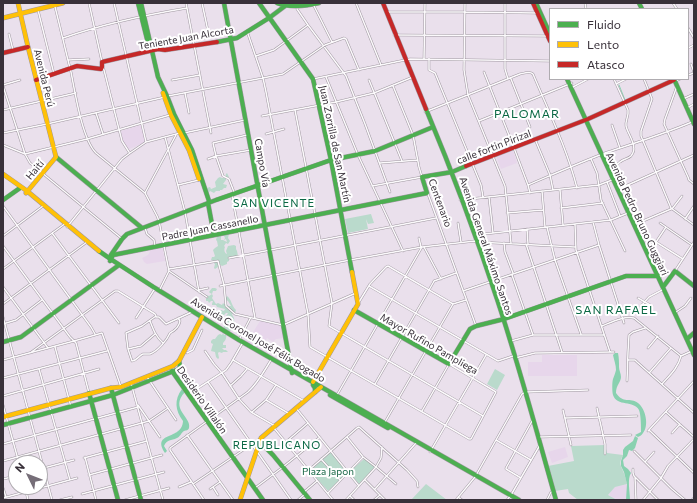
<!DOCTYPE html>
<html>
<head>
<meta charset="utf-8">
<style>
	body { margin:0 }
	#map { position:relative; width:697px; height:503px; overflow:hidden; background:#eae0ec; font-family:Commissioner,sans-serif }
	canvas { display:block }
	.frame { position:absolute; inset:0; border:4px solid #383039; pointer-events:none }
	.legend { position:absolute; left:549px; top:8px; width:140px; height:72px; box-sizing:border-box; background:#fff; border:1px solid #afacb0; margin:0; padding:5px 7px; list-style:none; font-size:12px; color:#383039 }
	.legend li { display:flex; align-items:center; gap:8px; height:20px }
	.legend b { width:20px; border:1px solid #afacb0 }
	.north { position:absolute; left:8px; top:455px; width:40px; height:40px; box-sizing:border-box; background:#fff; border:1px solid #afacb0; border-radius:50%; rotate:313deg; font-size:11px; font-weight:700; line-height:16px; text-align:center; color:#383039 }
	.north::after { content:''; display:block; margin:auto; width:14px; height:18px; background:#766e78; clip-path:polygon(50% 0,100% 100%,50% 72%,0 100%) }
</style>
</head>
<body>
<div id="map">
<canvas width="697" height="503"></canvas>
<div class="frame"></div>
<ul class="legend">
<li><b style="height:5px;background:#4caf50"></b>Fluido</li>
<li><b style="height:5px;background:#ffc107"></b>Lento</li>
<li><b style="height:5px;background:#c62828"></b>Atasco</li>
</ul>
<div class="north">N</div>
</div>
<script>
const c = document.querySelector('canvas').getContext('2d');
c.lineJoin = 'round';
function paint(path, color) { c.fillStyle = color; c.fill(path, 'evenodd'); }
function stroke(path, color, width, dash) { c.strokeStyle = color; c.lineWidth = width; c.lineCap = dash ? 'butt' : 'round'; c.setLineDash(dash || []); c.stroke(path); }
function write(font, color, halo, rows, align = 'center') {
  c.font = font + ' Commissioner,sans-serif'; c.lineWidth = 4; c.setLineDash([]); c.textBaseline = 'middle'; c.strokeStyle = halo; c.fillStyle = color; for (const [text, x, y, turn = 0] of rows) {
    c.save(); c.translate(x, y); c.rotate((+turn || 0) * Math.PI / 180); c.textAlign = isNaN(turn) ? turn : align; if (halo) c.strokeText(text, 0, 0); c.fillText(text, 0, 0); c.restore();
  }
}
paint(new Path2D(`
	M141 125 145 142 132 148 129 149 126 147 123 142 121 131Z
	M511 150 513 151 517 163 501 169 496 156Z
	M162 246 165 261 147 264 144 262 142 258 148 255 152 248Z
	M260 321 282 326 284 338 276 339 273 342 267 338 260 350 247 342Z
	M542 355H577V376H528V362H542Z
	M565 447 568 457 552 463 548 452Z
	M627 484V500H617L608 495 615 487Z`), '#e7d6eb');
paint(new Path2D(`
	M227 173 229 177 226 178V180L223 184 227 185 226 188H224L222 190H220V191H216L214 193 210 191 208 194 207 191V188L210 187 211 189 216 187 215 182 218 178 220 177 222 178H225L226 174Z
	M371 214 374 223 368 224 366 219 368 229 348 233 345 219Z
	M228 233 229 234 228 238 230 241 228 244 226 243 224 246 225 247C224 249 224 253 227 254L226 251 228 246 234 245 236 246V249L237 251 238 256 236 258H232L229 259V261L227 262V264L222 266 219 264 218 267 215 269 214 268 215 264 212 262 215 261 211 260 212 257H214L215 256 213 250 215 248 218 246 217 241 216 240 217 236H221V240H223L227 242 226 239 224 240 225 238 223 234Z
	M212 288H215L217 289 216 291H213L212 294 213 296 212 298 216 304 218 303 222 305 223 303 224 304 226 303 228 306H231L228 301 226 300 225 299 227 296C232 300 231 305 236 310L235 313H233L232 314C233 317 235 318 234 321L235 323H233L231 325V327L233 328 229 332 223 329 226 320 225 318 228 313H226L223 316 219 313H218L221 310 224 311 225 309 217 307 216 305H212V304L213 301H211L209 303 208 301H206V295L209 296 212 294 210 293 209 292Z
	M223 333 224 335H226C227 338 225 341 223 343V345H226V348H222L224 350H226L228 352H223L222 353 219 352 218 353 219 358 218 359 216 357 215 352 211 351 212 347 213 344 211 343V341L213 339H215L218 335 220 334 222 335Z
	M495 369 505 375 497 390 487 384Z
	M605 445 607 453 623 455C619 463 620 464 623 471 625 475 626 480 627 484L615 487 608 495 617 500H578L569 493 568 489 555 491 548 466 574 461 571 446Z
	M331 452 347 473 328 491 310 471Z
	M364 459 375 467 359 484 349 472Z
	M426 484 447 500H411Z`), '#badacc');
paint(new Path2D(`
	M615 353H618C619 358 619 362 619 367 619 370 621 374 621 377 621 382 616 385 616 393 623 404 630 397 638 403 646 409 649 426 643 433 642 435 640 436 638 437L635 435 641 432C641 427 641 415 639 410 634 400 617 407 613 395 612 392 612 382 613 379 614 376 615 374 616 370 616 365 614 360 613 355Z
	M182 389 185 392C169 409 192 417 189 428 188 431 186 430 184 431 181 433 180 437 177 438 171 441 167 439 164 446L167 451 165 453C151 431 182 441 183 421 175 410 174 400 182 389Z
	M635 436 638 438 635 448 632 451 629 450 627 456 623 460 624 466 628 469 631 473C627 479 630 492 630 500H626L627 484 624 472 621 466V461L623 455V450L625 447 633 441Z`), '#89d1b0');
stroke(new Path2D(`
	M619 85 625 100`), '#89d1b0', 1);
const street = new Path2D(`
	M54 3C60 26 65 49 71 72 75 92 82 139 96 153L145 193 157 216 159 221 169 271 160 289
	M89 3 102 62
	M114 3 146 142
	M186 3 211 133
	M202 3 208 31
	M356 3 381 65
	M465 3 464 70 468 95 505 186 511 243
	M505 3V69L508 79
	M585 3 586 9
	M673 3 677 9
	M314 6 332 42
	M297 9 308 25 346 76 365 124 390 192
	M38 10 54 74
	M388 12H465L537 13
	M688 28 694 38
	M247 31 263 78 266 92 308 314 310 347 469 439H471L496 392 449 364 422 411
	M9 34 13 50
	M394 35 546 36
	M63 38C103 24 145 15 187 8
	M688 48 694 45
	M256 56 274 50 308 25
	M424 59 425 3
	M429 59V70L435 73 481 185 483 197
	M68 60 89 59
	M691 64 694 72
	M102 67 104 70 122 141 129 152
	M484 72 514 148 528 185 530 193
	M688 75 694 73
	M326 77 358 155 403 251
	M313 79 410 59 550 61
	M511 79 530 127
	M644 79 652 99 641 131V136L671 208 694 225
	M172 80 200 75
	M369 80 402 161
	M675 81 680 79
	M616 84 626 79
	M3 85 20 80
	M3 86 25 154 30 163 121 238
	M677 86 665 119 664 124 688 177 689 180 694 184
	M573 87 588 79
	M185 93 189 113
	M168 96 268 77 283 74 325 45 344 38 346 39 359 70
	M683 99 694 94
	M687 108 694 104
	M3 110 76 93
	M295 110 332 303 329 326 483 416
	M425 112 520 74C525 73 530 71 533 74 549 112 567 149 577 188
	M96 113 103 134
	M262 116 336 102 374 93 413 77
	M479 121 572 83
	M612 125 620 148
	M3 133 47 124 165 97
	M184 133 245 120
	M266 134 284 129
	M165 137 185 212 199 292
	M535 139 550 175 553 190
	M3 145 25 154 87 139 142 123 170 115
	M208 159 216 156 251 150
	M591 159 597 173 601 200 625 251
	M380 163 418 160
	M612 172C615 169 616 164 620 162 623 159 628 159 631 156 639 147 628 135 626 126 625 121 629 116 628 110L614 79
	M607 182 620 216
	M178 185 199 180
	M528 185C554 174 579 163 605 153 635 143 664 134 692 122
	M372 186 422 177 419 167 413 135 393 86
	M619 189 694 155
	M560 190 563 225
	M542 191 545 227
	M234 192 229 179 223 176 216 156 213 143 247 135
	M145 193 176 135
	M428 194 476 326
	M232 195 255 318
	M489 197 493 233
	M460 200 599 185 612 180
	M3 206 91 327 95 334
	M561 208 603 203
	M672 209 682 196
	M507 213 543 210
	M685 219 694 206
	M593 222 599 245 624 323
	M458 223 461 242
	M660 223 692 245
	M575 224 576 250 610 352
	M636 224 671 209
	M67 227 122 159 130 153 146 142 180 133
	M547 227 555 260 581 334
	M145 228 147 234 154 240 155 247
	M527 229 528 244
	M52 233 119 323
	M475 235 611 220 628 213
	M3 236 43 206
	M419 238 421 247
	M656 242 683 259
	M504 243 505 252 513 273
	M526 244 562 352
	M3 246 70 337 76 343 89 393
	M424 247 441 279
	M647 248 656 242 666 227
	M229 258 436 218
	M3 269 66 223
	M169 269 218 261 224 285 226 306 235 314 283 325 356 293
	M169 271 207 297
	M675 271 694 242
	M512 275 533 335
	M220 286 350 260 422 247 475 241 477 242 575 247
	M369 286 498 361 513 356
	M3 287 48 348
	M199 290 208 288
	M463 291 513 274 599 245
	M638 298 652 306
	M359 302 370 284 386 267 388 266 453 304
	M3 304 87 242
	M641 306 649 297 664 289
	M676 312 685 306 691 298
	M3 317 52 500
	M156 317H159L166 324 192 312
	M136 318 154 290
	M150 321C153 329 156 337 163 343
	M3 324 16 320 42 300
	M602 326C612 322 623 316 634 318L681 356
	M239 340 251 317
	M511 341 533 335H604
	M55 347 71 407
	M648 348 658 336
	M128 349 141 346 155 334
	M205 351 214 364 222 373 239 399 251 412 275 426
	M30 353 115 291H118L155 314 156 316 142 326 126 333 128 349 132 361C138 360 138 356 143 354 145 354 148 354 150 354 158 351 167 340 170 333 174 331 179 327 180 321L178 318
	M187 353 193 350 202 330
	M515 358 535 353 614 352
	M3 360 74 341 102 333 121 387
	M233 360 304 401
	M628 360H635L637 362 694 413
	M39 369 70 480
	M650 372 671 348
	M147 377 176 420
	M3 378 107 351
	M627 381 628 352 629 335 633 332 645 328
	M208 382 291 500
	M131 383 163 500
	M375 384 433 283 434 281 456 273
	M662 384C670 375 678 368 681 356L692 351
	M230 386 241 376 247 369
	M189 394 226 370 231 363 242 344
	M337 395 422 247
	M3 396 99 369
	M266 400 288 413
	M3 405 19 463
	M138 405 160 437
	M296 408 359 486
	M597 408 605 444V454
	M563 410 571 445
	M252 412 266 400 276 385
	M666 412 694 437
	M565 418 637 416
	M385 422 453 304 466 300
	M274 428 333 500
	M649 430 694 473
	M648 431 694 381
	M672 433 680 424
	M187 435 233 500
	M347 437 363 457 376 467 396 484
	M539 437 631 435
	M496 440 531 460
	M286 442 308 423
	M3 444 138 407
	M634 451 672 489 685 500
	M430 452 486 355
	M85 457 96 500
	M84 458 147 441
	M321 459 340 480
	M3 461 149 421 168 408
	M645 462 654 452
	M40 469 74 460
	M633 469V473L634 476 658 500
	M309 470 357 428 359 427 407 470 417 481 418 487
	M89 475 162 455
	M635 477 636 500
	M521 478 506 469V468L532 421
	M3 479 16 476
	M365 480 385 500
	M193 484 258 440
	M25 487 28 500
	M179 487 191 482
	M213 487 218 495
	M3 488 6 497
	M255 488 283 467 320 437
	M210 489 220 482
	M375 489 416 443
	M304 492 317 481
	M328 493 363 457
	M82 494 164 472
	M350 496 354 500
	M458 497 462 500
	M3 498 77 478
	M60 500 72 497
	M125 500 169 488
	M204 500 170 450V448L248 392C258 383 264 371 271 360
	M298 500 305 494
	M346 500 376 467 381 458 382 447
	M374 500 380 495
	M456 500 475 477 522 394 526 392 588 390
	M507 500 511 495 540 445
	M547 500 551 492
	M643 500 661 478 668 466 694 439
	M692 500 694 498`);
const fast = new Path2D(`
	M138 3 148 43
	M141 3 158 77 167 96 174 114 192 150 209 201 208 203 214 235
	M224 3 292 373
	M259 3 313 79 331 160 352 272
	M277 3C291 8 304 6 319 3
	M536 3 550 34
	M639 3 642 9
	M217 42 237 38 269 18 285 6
	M567 79 694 355
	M674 79 694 124
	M426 109C452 171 476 235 497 299 519 365 537 433 556 500
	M56 157 142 228
	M3 200 20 188
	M99 251 109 258 155 288 239 340 519 500
	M111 255 122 239 127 234 216 200 331 160 375 151 433 127
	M110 261 113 255 427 193 422 177 452 172 466 166
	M663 287 675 271 694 286
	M354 310 449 364 470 329 476 326 504 319 626 276H660
	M687 339 694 333
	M3 342 21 337 119 265
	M172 371 263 500
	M313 385 315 388V392
	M111 388 141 500
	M89 393 118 500
	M330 395 388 428
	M3 425 113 395 179 369 180 366 179 361
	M259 441 273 455 310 500`);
const slow = new Path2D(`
	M18 3 28 47 56 157 26 193
	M3 18 63 3
	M163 93 171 115 189 150 199 179
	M3 174 27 191 99 251
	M313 382 358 304 352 272
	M3 417 111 388 121 387 173 366 179 361 202 317
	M240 500 261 438 321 387`);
const jam = new Path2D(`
	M383 3 426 109
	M533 3 550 41
	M3 53 28 47
	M36 80 77 66 101 69 102 67V62L158 49 165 50 217 42
	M466 166 588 119 674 80`);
stroke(street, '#9f97a0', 2.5);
stroke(fast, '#9f97a0', 5);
stroke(slow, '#9f97a0', 5);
stroke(jam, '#9f97a0', 5);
stroke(street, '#fcfafc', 1.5);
stroke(fast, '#4caf50', 4);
stroke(slow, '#ffc107', 4);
stroke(jam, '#c62828', 4);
write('10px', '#383039', '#fff', [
	["Teniente Juan Alcorta",186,38,-10],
	["Avenida Perú",44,78,76],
	["Juan Zorrilla de San Martín",335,144,78],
	["calle fortin Pirizal",494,147,-21],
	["Campo Vía",262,163,80],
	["Haití",35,170,-50],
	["Centenario",440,203,70],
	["Avenida Pedro Bruno Guggiari",637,214,65],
	["Padre Juan Cassanello",210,228,-11],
	["Avenida General Máximo Santos",486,246,71],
	["Avenida Coronel José Félix Bogado",258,340,31],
	["Mayor Rufino Pampliega",429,344,30],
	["Desiderio Villalón",202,400,55]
]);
write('10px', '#166544', '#fff', [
	["Plaza Japon",328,472]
]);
c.letterSpacing = '1px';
write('11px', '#0a6844', '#fff', [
	["SAN VICENTE",274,203],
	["REPUBLICANO",277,445]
]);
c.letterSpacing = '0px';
c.letterSpacing = '1px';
write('12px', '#0a6844', '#fff', [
	["PALOMAR",527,114],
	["SAN RAFAEL",616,310]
]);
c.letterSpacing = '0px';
</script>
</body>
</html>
